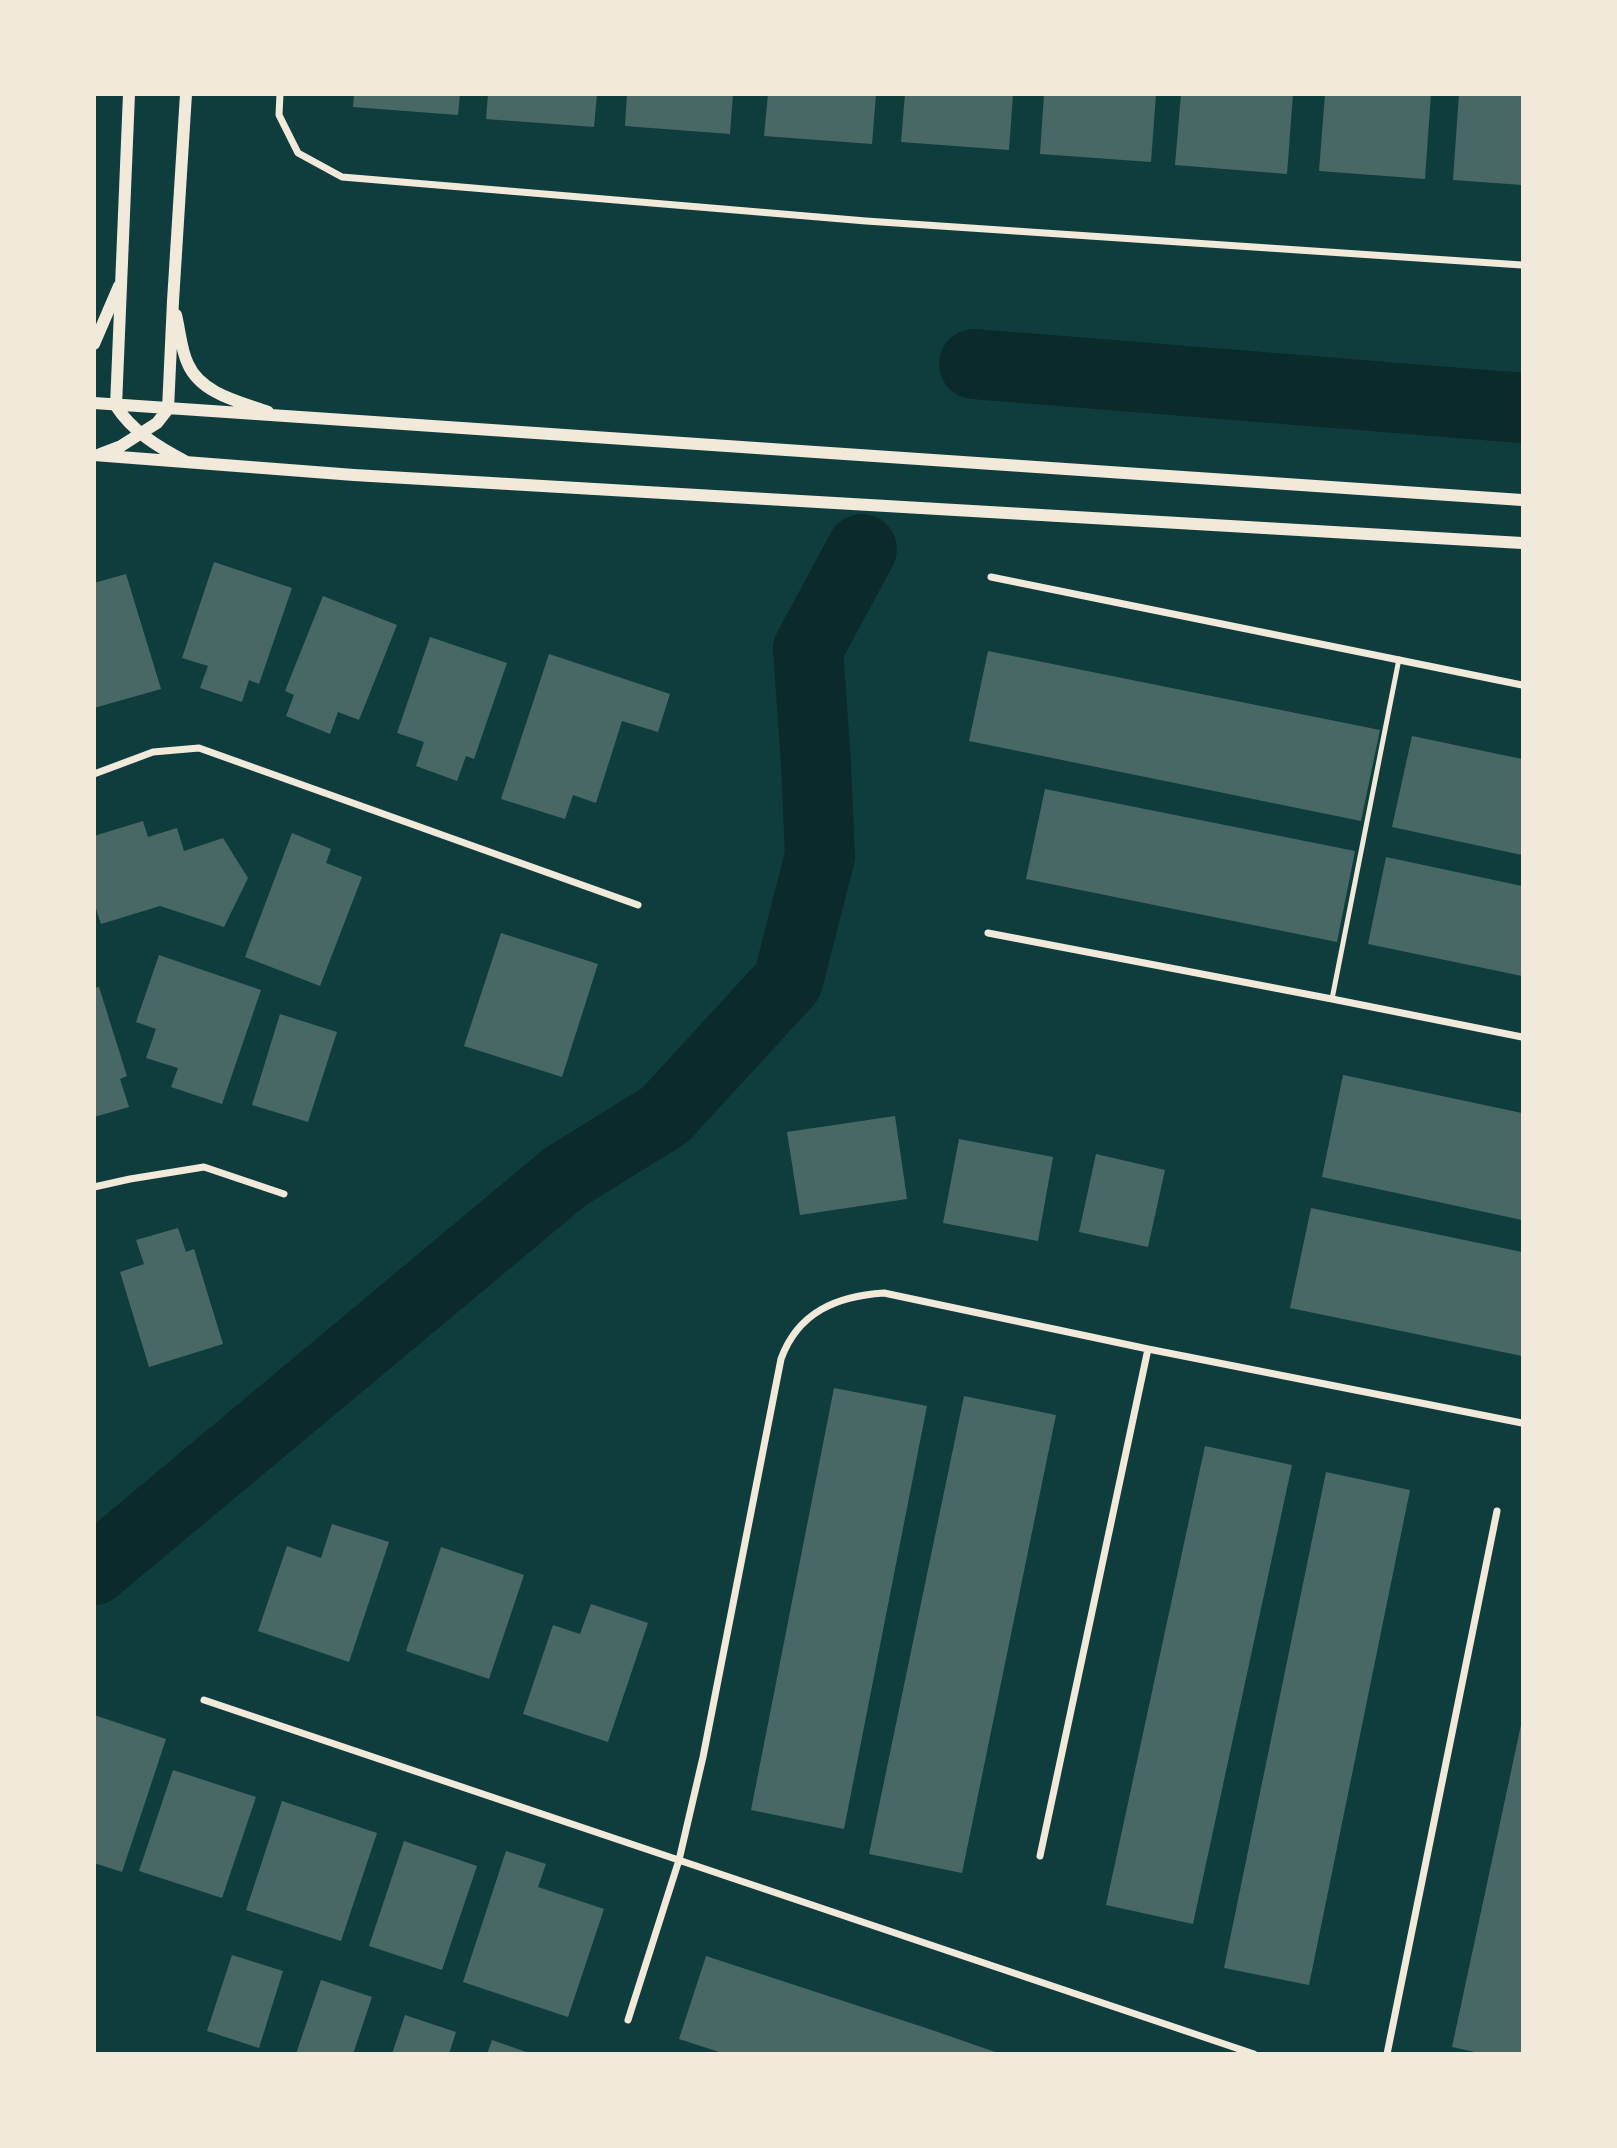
<!DOCTYPE html>
<html>
<head>
<meta charset="utf-8">
<style>
	body { margin:0 }
	#map { position:relative; width:1617px; height:2148px; overflow:hidden; background:#0f3d3e; font-family:"Nunito Sans",sans-serif }
	canvas { display:block }
	.frame { position:absolute; inset:0; border:96px solid #f1e9da; pointer-events:none }
</style>
</head>
<body>
<div id="map">
<canvas width="1617" height="2148"></canvas>
<div class="frame"></div>
</div>
<script>
const c = document.querySelector('canvas').getContext('2d');
c.lineJoin = 'round';
function stroke(path, color, width, dash) { c.strokeStyle = color; c.lineWidth = width; c.lineCap = dash ? 'butt' : 'round'; c.setLineDash(dash || []); c.stroke(path); }
function paint(path, color) { c.fillStyle = color; c.fill(path, 'evenodd'); }
stroke(new Path2D(`
	M974 364 1522 408
	M94 1570 565 1177 665 1115 788 981 820 856 816 764 808 649 862 549`), '#0a2a2b', 70);
paint(new Path2D(`
	M354 94H460L458 115 353 107Z
	M488 94H597L594 127 486 119Z
	M627 94H733L730 134 625 126Z
	M768 94H876L872 144 764 136Z
	M905 94H1013L1009 150 901 142Z
	M1044 94H1156L1151 162 1040 154Z
	M1181 94H1293L1287 174 1175 165Z
	M1325 94H1431L1425 179 1319 171Z
	M1459 94H1522V185L1453 180Z
	M214 562 292 588 259 684 249 680 242 702 200 688 208 666 182 658Z
	M126 574 161 689 94 708V583Z
	M323 596 397 625 359 720 338 712 330 734 286 716 294 695 285 691Z
	M430 637 507 663 474 759 466 756 457 781 416 766 424 742 397 733Z
	M988 651 1380 730 1361 821 969 741Z
	M549 654 670 694 658 732 622 721 596 803 573 795 565 819 501 799Z
	M1412 736 1522 759V855L1392 827Z
	M1045 789 1355 851 1337 942 1026 879Z
	M143 821 148 837 177 828 184 851 223 838 248 878 224 927 160 906 101 924 94 903V836Z
	M292 833 331 849 326 863 362 877 320 986 245 957Z
	M1386 857 1522 886V976L1368 944Z
	M501 933 598 964 562 1077 464 1046Z
	M159 955 261 990 222 1104 171 1087 178 1068 146 1058 156 1029 136 1022Z
	M99 987 127 1076 120 1079 129 1107 94 1117V988Z
	M280 1014 337 1032 308 1122 252 1105Z
	M1343 1075 1522 1113V1220L1322 1177Z
	M895 1116 907 1199 800 1215 787 1132Z
	M959 1139 1053 1157 1038 1241 943 1223Z
	M1096 1154 1165 1170 1148 1247 1079 1232Z
	M1311 1208 1522 1252V1356L1290 1308Z
	M178 1228 186 1252 194 1249 223 1344 149 1367 120 1272 144 1264 136 1240Z
	M834 1388 927 1406 844 1829 751 1810Z
	M964 1396 1056 1415 962 1873 869 1854Z
	M1205 1446 1292 1465 1193 1924 1106 1905Z
	M1326 1472 1410 1490 1309 1985 1224 1968Z
	M332 1524 389 1542 349 1662 258 1631 287 1546 321 1558Z
	M441 1547 524 1575 489 1679 406 1651Z
	M591 1604 648 1623 608 1742 523 1714 553 1625 580 1634Z
	M94 1715 166 1739 122 1872 94 1863Z
	M1521 1725 1522 2054H1484L1452 2047Z
	M173 1770 256 1797 222 1898 139 1871Z
	M282 1801 377 1833 341 1941 246 1910Z
	M404 1841 477 1866 442 1970 369 1946Z
	M506 1851 546 1864 538 1887 604 1909 568 2017 463 1982Z
	M232 1955 283 1971 259 2048 207 2031Z
	M706 1956 932 2030 1001 2054H723L716 2051 679 2039Z
	M321 1980 372 1997 353 2054H296Z
	M405 2015 456 2032 449 2054H392Z
	M492 2040 529 2053V2054H487Z`), '#486865');
stroke(new Path2D(`
	M1332 999 1399 659`), '#f1e9da', 5);
stroke(new Path2D(`
	M280 94 279 115 298 153 342 177 866 221 1522 265
	M991 577 1522 685
	M94 774 153 752 199 748 638 905
	M988 933 1332 999 1522 1037
	M94 1187 130 1179 204 1167 284 1194
	M204 1700 1254 2054
	M1040 1856 1148 1349
	M628 2020 679 1860 703 1757 781 1359C798 1312 837 1296 884 1293L1148 1349 1522 1423
	M1387 2054 1497 1511`), '#f1e9da', 7);
stroke(new Path2D(`
	M176 315C180 331 181 350 188 364 201 394 241 402 268 412
	M94 344 119 286
	M94 403 1522 500
	M116 406 129 94
	M116 406C132 431 158 447 185 461
	M168 409 173 301 186 94
	M100 454 121 446 157 423 168 409
	M94 455 354 475 1522 543`), '#f1e9da', 12);
</script>
</body>
</html>
